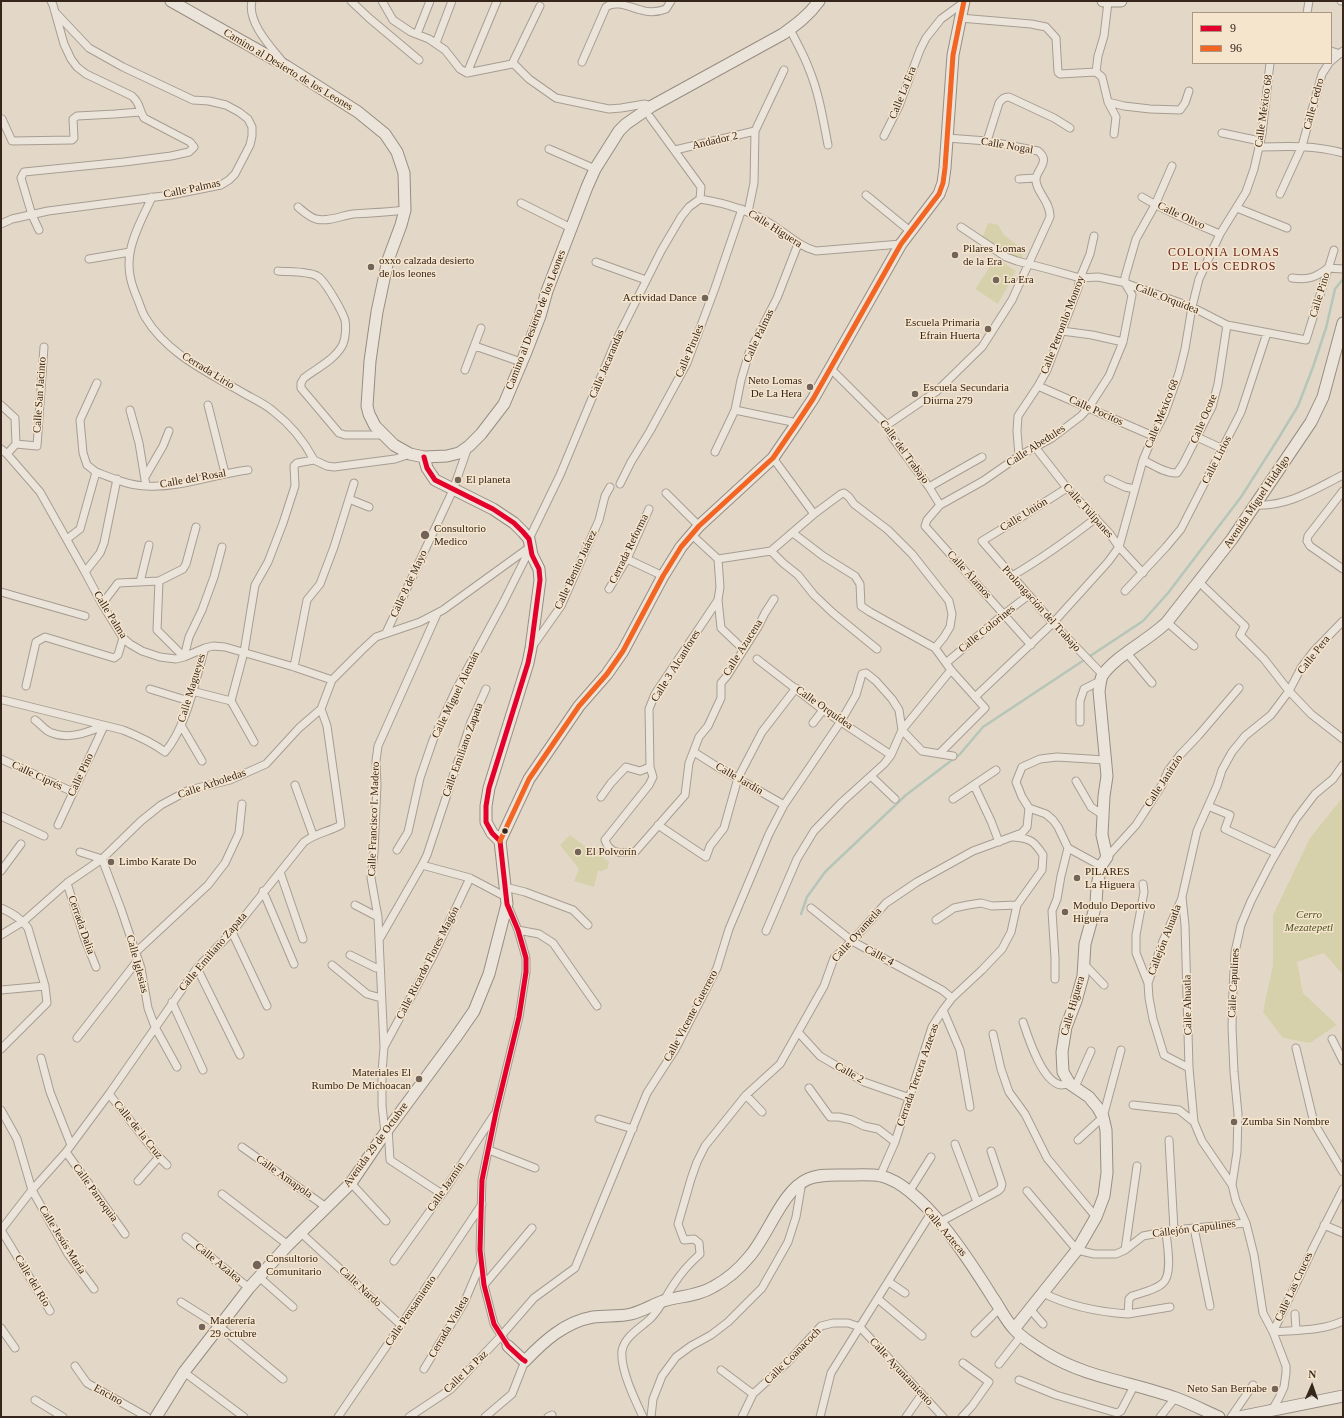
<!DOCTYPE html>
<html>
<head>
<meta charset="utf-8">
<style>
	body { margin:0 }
	#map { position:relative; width:1344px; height:1418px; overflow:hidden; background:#e3d8c8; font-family:Georgia,serif }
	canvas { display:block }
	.frame { position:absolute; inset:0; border:2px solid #35251b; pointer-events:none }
	.legend { position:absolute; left:1192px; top:12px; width:140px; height:52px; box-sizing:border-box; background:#f6e5cd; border:1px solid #a99886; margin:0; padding:5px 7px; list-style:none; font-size:12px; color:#35251b }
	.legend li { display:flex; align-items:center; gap:8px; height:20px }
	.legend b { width:20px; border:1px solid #a99886 }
	.north { position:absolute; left:1292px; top:1366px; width:40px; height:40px; -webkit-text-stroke:3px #f6e5cd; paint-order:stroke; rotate:2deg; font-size:11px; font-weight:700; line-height:16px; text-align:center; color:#35251b }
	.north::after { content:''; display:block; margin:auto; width:14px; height:18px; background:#35251b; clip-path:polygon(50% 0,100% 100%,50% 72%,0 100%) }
</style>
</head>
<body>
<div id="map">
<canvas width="1344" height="1418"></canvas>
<div class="frame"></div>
<ul class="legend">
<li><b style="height:5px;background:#e4002b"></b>9</li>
<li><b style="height:5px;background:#f26522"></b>96</li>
</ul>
<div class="north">N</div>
</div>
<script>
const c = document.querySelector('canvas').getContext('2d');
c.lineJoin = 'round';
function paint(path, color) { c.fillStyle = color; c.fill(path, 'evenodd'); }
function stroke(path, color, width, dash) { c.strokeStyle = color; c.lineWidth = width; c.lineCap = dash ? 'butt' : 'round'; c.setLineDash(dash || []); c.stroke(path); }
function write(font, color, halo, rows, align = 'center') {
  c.font = font + ' Georgia,serif'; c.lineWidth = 3; c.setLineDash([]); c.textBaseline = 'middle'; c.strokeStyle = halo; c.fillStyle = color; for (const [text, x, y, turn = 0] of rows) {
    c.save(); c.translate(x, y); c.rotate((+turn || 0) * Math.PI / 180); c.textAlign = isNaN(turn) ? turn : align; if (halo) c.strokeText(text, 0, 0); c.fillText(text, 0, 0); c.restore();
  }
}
paint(new Path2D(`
	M988 223 998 225 1004 235 1022 249 1023 259 1010 256 982 239Z
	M996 258 1016 271 998 304 975 289Z
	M1343 797V975L1324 953 1297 962 1303 993 1337 1025 1310 1043 1283 1038 1263 1012 1273 965V915L1310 838Z
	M570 835 594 853 599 851 603 853V858L609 861 608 868 602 871H598L594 887 574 881 579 869 560 845Z`), '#d6d1aa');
stroke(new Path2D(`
	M801 914 807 897 825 872 906 795 960 754 983 727 1143 621 1168 593 1241 497 1278 439 1298 406 1313 367 1326 328 1335 289 1343 279`), '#b5c6b9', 2.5);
const street = new Path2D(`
	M252 1C247 22 270 46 282 61
	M351 1 369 18 419 60
	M382 1 393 20 411 32 429 39 445 50 460 69 467 73 512 64 515 65 529 79 556 98 609 109 621 108 645 104 652 106
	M1341 1H1343
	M1307 13 1309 1
	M960 18 1031 24 1046 27 1056 38 1058 72 1060 74 1096 72
	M790 29C796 42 804 55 809 69 819 93 823 119 828 145
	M417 34 430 1
	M436 43 452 1
	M1331 51 1340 54
	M1331 61 1343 51
	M582 62 606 7C616 0 629 7 641 10 650 13 658 12 666 9L671 1
	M512 64 540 6
	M1096 72 1102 77 1108 102 1124 106 1150 109 1180 110 1185 103 1189 91
	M1096 72 1098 56 1104 36 1108 2
	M467 73 497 1
	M1108 102 1116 117 1114 134
	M650 117 701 187 700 199
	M2 119 12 141 72 140 74 138 73 119 77 116 115 114 140 112
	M1222 133 1260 141
	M884 136 899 106 920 50 926 38 941 19 963 3
	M987 141 999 103C1002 99 1004 97 1009 97L1054 118 1070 128
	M1259 147C1288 146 1315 145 1343 153
	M549 149 595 169
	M675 150 755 131
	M1019 179 1036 178
	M1280 194 1302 146 1322 74 1329 63
	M866 195 910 231
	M152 197C144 215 133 234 130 253 127 270 131 284 138 300 140 305 142 312 145 317 167 354 209 373 245 394 254 399 265 404 273 411 290 424 304 441 314 460
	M1142 197C1167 212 1194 223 1220 234
	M700 199C725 203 749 210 771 224 786 233 798 246 816 251L901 244
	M521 203 571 228
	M298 207C304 212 309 217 316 219 329 222 340 216 353 214 370 213 388 212 405 210
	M1237 208 1287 228
	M748 212 754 183 755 131 784 70
	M1 224 12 219 48 211 171 195 221 185 229 180 235 174 250 145 252 136V127L248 119 239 112 226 105 209 101 193 100 123 67 89 48 55 12
	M961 227 1006 257 1017 261 1048 269 1080 278 1098 277 1122 282 1192 307 1227 325 1306 340 1334 250
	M39 230 32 215 21 178 24 172 124 162 171 156 189 152 194 147 190 142 144 118C138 108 141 104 132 96L86 74 77 67 71 59 64 44 53 5 51 1
	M89 259 130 252
	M596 262 646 280
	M278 271C289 272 308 271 317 276 325 280 342 311 345 320 346 326 346 337 343 344 336 359 317 368 304 378L301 383V388L339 433 345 435H384
	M1292 278C1308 280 1315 278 1328 268L1343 269
	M1062 331 1092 335 1123 342
	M475 346 521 362
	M830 368 887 425 892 437 929 487 940 505
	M465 370 481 328
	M1038 386 1153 436
	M1 405 15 418 16 444 7 454
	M208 405 225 473
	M130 410 139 443 146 486
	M735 410 797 423
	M887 425 937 391 982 347 1012 300 1050 217C1051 202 1035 191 1036 179 1037 169 1051 161 1038 151L987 141 947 138
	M1197 437 1223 449
	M16 444 37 446 44 347
	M1035 447 1067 488 1110 534 1119 547 1143 573
	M1 449 7 454 40 492 85 572 102 604 123 638 130 644 142 651 160 657 176 659 184 657 205 648 213 646 225 647 294 667 332 680
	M715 452 735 410 741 380 749 353 777 298 798 244
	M1019 456 1017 431 1018 416 1038 386 1047 370 1078 288 1080 278 1090 254 1094 236
	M773 458 814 514
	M1143 460C1153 465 1166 474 1177 473L1183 464 1212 407 1218 384 1227 325
	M96 472 87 465 83 453 80 420 97 383
	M145 477 163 446 169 431
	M1108 479 1125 487 1135 489
	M620 484 631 462 650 431 687 363 715 288 742 209
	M929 487 982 457
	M1067 488 1023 516 982 541 1053 623 1103 675
	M1343 491 1308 536 1307 541 1310 546 1343 569
	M666 493 699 526
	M349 499 369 507
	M1255 505C1288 507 1315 489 1343 475
	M793 533 823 556 855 576 860 584 861 606 870 612 935 648 951 670 985 708 940 753
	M692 535 718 559 720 587 718 600 721 628 743 649
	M67 539 80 529 96 472C112 478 130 486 147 486 181 488 214 474 248 470
	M529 539 560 475 615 343 661 251 681 217 689 207 700 199
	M771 551 783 563 798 575 814 595 833 613 877 649
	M627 559 663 576
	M718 559 771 551 814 514 841 494 844 493 849 497 854 504 888 530 912 554 949 601 952 614 950 627 944 637 935 648
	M85 572 100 553 104 543 117 479
	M1012 576C1041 559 1069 539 1096 518
	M140 582 149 545
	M1199 582 1245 626 1240 635 1264 659 1289 691 1311 714 1343 739
	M609 589 627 559 649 509
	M1125 591 1166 547 1181 529 1241 412 1267 333
	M1 592 85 616
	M718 600 655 694 649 709 650 767 653 777 649 785 605 840C610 855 621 853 635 852L685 795 689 763 699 737 708 726 721 698V683L727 676 758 627 765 613 774 599
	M102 604 118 583 159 581
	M1167 622 1194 646
	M386 633 453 490 468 447
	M1031 645 925 526 927 520 940 505 983 481 1019 456 1052 438 1081 416 1089 407 1109 376 1123 342 1132 295 1125 283V277L1136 239 1155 205 1172 166
	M532 647 561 606 599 520 605 496 610 487
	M1127 653 1152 683
	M184 657 157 630 159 581 183 569 186 564 196 527
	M184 657 189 637 202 610 214 577 222 547
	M757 659 823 710 891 755
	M946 663 1004 614 1029 595
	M294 667 307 600 320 584 334 547 354 483
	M26 686 36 642 45 637 114 658 118 655 123 638
	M150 689 189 701
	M192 691 231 701
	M975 697 1053 623 1108 562 1119 547 1143 460 1153 436 1164 415 1179 373 1185 349 1192 307 1199 279 1220 234 1246 192 1254 169 1262 134 1270 63
	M3 700 123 730C138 736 152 742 165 752 187 726 195 681 205 648
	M35 720C41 724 45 731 52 733 69 740 88 732 104 726
	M1080 722V701L1084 689 1100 681
	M813 723 823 710
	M181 725 202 761
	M254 742 231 701 244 652 255 585 268 562 283 523 295 486 294 466 297 463 314 460 327 466 334 467 395 459 410 454
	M694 752 716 766 784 805
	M1 759 73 792
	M871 776 895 799
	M1076 781 1091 807 1103 815
	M295 785 313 835
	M974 785 991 821 999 842
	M601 797 611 783 626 767 640 771 650 767
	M953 799 996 770
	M1208 806 1230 815 1225 829 1276 853
	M1029 808 1046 814 1053 820 1058 827 1068 848 1101 866
	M1 816 44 836
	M58 825 104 726
	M658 825 706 857 710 846 724 828 738 778 762 732 796 688
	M397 850 408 832 420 778 433 740 456 690 503 603 530 549
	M80 852 102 859
	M1107 857 1136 825 1162 785 1168 771 1180 755 1198 736 1239 688
	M102 859 121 909 141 968 148 1008 155 1027 177 1067
	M422 865 470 878 506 897
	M1 871 21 844
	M280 872 303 939
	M67 883 84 937 96 967
	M1143 884 1144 892 1136 935V953L1148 983 1149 998 1153 1019 1164 1055 1189 1068
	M505 887 525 892 573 910 588 925
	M263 891 294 964
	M507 904 518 930 526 958V972L519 1017 496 1112 482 1180 480 1250 484 1285 494 1324 508 1346
	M355 905 378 917
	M1 908C12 913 21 918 28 928L45 986 47 1003 1 1049
	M811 908 852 941 942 990 952 998
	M936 920 954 908 968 905 981 903 992 906 1017 905
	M518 930 539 934 553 943 597 1006
	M766 931 797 859 814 831 842 802 884 764 891 755 902 730 951 670
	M232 932 267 1006
	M1 935 24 921 67 883 102 859 141 821 161 805 189 790 230 780 266 764 299 728 321 709 332 680 362 650 376 637 420 622 443 610 530 547
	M379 940 422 865 427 855 471 722 486 689
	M136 952 208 885 225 863 239 833 242 804
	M350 955 376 968H380
	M1084 964 1104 985
	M332 965 367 994 381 998
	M197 968 240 1055
	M1055 979V958L1052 911 1057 899 1061 876 1068 848
	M1148 983 1163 941 1182 898
	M1 990 45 986
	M172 1002 203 1070
	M943 1010 960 1050 970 1107
	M1023 1022C1028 1037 1042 1082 1061 1085 1063 1085 1067 1084 1070 1084
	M798 1032 820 1056 864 1082 910 1098
	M993 1034 1001 1069 1009 1092 1025 1114 1047 1158 1096 1217
	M77 1038 138 960
	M1332 1039 1343 1061
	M384 1047 433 956 470 878
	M1296 1048 1314 1123 1343 1172
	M41 1058 50 1092 71 1145
	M1075 1087 1091 1051
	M809 1088 830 1117H839L852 1120 864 1126 878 1129 895 1142
	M109 1094 159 1157 167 1165
	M746 1095 762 1112
	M1133 1105 1179 1110 1194 1122
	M1 1110 17 1139 32 1190 68 1254 94 1289
	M599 1119 633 1129
	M388 1128 390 1160 442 1194
	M385 1133 382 1106V1072L384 1047 378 917 371 878 374 852 377 785 376 761 378 746 437 614
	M1078 1140 1103 1117 1121 1050
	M1169 1140 1174 1230
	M955 1144 977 1202
	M242 1147 326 1207
	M489 1150 535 1168
	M66 1152 125 1234
	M880 1176 895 1142 932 1027 943 1010 952 998 982 970 1002 949 1011 932 1017 905 1042 870 1043 855C1034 841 1030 838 1013 837
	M138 1181 159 1157
	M351 1183 386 1221
	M1232 1185 1237 1152 1238 1114 1234 1072 1232 1027 1233 990 1235 952 1241 925 1251 901 1271 862 1296 819 1315 794 1333 779 1343 765
	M1027 1191 1077 1250 1094 1254H1116L1125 1250 1143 1236 1174 1230 1246 1223
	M909 1192 931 1157
	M222 1194 288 1245
	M940 1222 998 1191 1001 1188 1002 1184 991 1151
	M1324 1225 1343 1233
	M1194 1228 1210 1306
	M1 1230 32 1190 66 1152 109 1094 197 968 232 932 304 842C316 833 328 832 341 825L327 726 321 709
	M1 1230 50 1311
	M300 1232 401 1325
	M186 1237 249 1288
	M1125 1250 1137 1166
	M394 1261 442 1194 494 1115
	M259 1277 293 1307
	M889 1282 905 1293
	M484 1285 532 1228
	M1043 1293C1071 1307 1098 1312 1128 1314L1129 1299 1132 1296C1141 1293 1156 1290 1163 1283 1173 1274 1167 1244 1166 1232
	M878 1299 922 1336
	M181 1302 219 1326 283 1379
	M1030 1309 1043 1324
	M1128 1314 1170 1307
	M1295 1314 1296 1330
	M860 1327 943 1417
	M1 1328 15 1348
	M1273 1332 1315 1244 1343 1189
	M1273 1332C1296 1330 1322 1331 1343 1321
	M975 1333 1000 1308
	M999 1364 1021 1336
	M75 1366 87 1383 147 1417
	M424 1369 464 1303 481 1263
	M721 1370 753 1394
	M184 1372 244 1417
	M1019 1380 1056 1395 1117 1413 1121 1411 1134 1386
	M35 1400 63 1417
	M1272 1410 1279 1398 1284 1387 1286 1373V1366L1273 1332 1263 1313 1254 1255 1246 1223 1236 1201 1232 1185 1202 1141 1194 1122 1189 1068 1185 925 1182 897 1197 831 1217 786 1222 770 1232 752 1245 736 1271 715 1289 691 1301 668 1313 652 1343 621
	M338 1417 401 1325 482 1204
	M409 1417 451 1389 501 1336 534 1298 575 1268 647 1093 676 1048 717 968 729 929 769 834 784 805 841 721 856 695 862 674 866 673 876 681 892 699 899 710 902 730 922 751 953 756
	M485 1417 512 1394 525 1361
	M548 1417 552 1415
	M643 1417C635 1400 620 1369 622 1351 624 1337 640 1328 650 1319 660 1309 666 1296 674 1284 681 1273 690 1263 700 1254L699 1243 694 1239 684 1240 678 1224 691 1179 697 1162 705 1146 746 1095 780 1064 824 986 834 958 852 941 886 903 917 882 973 851 1022 833 1027 827 1029 808 1022 797 1016 782 1022 767 1040 759 1057 757 1105 760
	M651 1417 653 1399 662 1376 676 1357 691 1346 711 1335 728 1322 762 1288 788 1242 796 1217 802 1182
	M742 1417 753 1394 787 1363 821 1326 833 1323H848L860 1327
	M820 1417 831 1373 931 1213
	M906 1417 922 1394
	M962 1417 972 1406 989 1382 963 1363
	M1160 1417 1175 1398
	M1231 1417 1253 1385`);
const secondary = new Path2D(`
	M171 1 286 66 358 112 385 134 397 152 404 173 405 210 401 225 388 260 377 312 370 361 367 406 369 414 375 426 394 445 410 454 424 457 447 456 459 453 469 446 481 434 504 404 526 352 540 316 547 291 587 187 595 169 619 131 626 124 652 106 783 34C797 24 809 15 819 1
	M1103 1H1121
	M500 841 529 779 579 706 607 674 623 651 663 576 681 547 699 526 773 458 797 423 813 399 901 244 939 194 943 183 945 168 953 55 964 1
	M1014 1329 1077 1250 1096 1217 1104 1196 1107 1173 1106 1130 1103 1117 1098 1108 1089 1097 1070 1084 1063 1072 1062 1052 1066 1027 1076 1001 1083 976 1085 944 1096 904 1097 886 1101 866 1107 857 1102 835 1104 796 1107 776 1099 691C1100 686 1100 681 1102 676 1115 656 1149 640 1167 622L1232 539 1311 422 1323 397 1343 323
	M508 1346 522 1359 525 1361C544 1341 565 1322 593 1317 605 1315 619 1317 631 1314 643 1311 652 1305 663 1301 680 1296 698 1296 713 1287 726 1280 740 1268 749 1257 768 1236 782 1190 808 1179 820 1174 834 1175 847 1175 857 1175 871 1174 881 1176 923 1186 971 1263 993 1298 1000 1308 1006 1321 1015 1330 1023 1339 1035 1346 1046 1353 1086 1378 1133 1382 1176 1398 1190 1403 1205 1411 1219 1417
	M156 1417 184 1372 249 1288 288 1245 351 1183 385 1133 456 1037 474 1011 489 974 507 904 500 841 492 833 486 822V806L489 788 528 663 531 648 540 580 539 569 532 555 529 539 523 532 514 523 493 509 435 480 427 468 424 457
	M1239 1417 1343 1396`);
stroke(street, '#a79d92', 9);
stroke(secondary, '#978d82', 13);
stroke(street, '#ebe4da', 7);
stroke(secondary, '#ebe4da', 11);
stroke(new Path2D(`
	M424 457 427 468 435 480 493 509 514 523 523 532 529 539 532 555 539 569 540 580 531 648 528 663 489 788 486 806V822L492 833 500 841 507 904 518 930 526 958V972L519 1017 496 1112 482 1180 480 1250 484 1285 494 1324 508 1346 522 1359 525 1361`), '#e4002b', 5);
stroke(new Path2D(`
	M500 841 529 779 579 706 607 674 623 651 663 576 681 547 699 526 773 458 797 423 813 399 901 244 939 194 943 183 945 168 953 55 964 1`), '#f26522', 5);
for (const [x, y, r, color] of [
	[955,255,4,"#726458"],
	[371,267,4,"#726458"],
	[996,280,4,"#726458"],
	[705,298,4,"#726458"],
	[988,329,4,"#726458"],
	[810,387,4,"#726458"],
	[915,394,4,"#726458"],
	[458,480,4,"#726458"],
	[425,535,5,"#726458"],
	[505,831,3.5,"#35251b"],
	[578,852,4,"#726458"],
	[111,862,4,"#726458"],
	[1077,878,4,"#726458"],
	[1065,912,4,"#726458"],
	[419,1079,4,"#726458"],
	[1234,1122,4,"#726458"],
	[257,1265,5,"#726458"],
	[202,1327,4,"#726458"],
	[1275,1389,4,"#726458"]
]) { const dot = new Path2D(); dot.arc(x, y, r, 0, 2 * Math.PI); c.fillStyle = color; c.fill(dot); stroke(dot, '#f6e5cd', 1.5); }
write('11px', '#35251b', '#f6e5cd', [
	["Camino al Desierto de los Leones",288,70,31],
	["Calle La Era",903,93,-68],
	["Calle Cedro",1314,104,-75],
	["Calle México 68",1264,111,-82],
	["Andador 2",715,141,-13],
	["Calle Nogal",1007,146,10],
	["Calle Palmas",192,189,-12],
	["Calle Olivo",1181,216,25],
	["Calle Higuera",775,229,32],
	["Calle Pino",1320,295,-73],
	["Calle Orquídea",1167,299,21],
	["Camino al Desierto de los Leones",536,320,-69],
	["Calle Petronilo Monroy",1063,325,-69],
	["Calle Palmas",759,336,-65],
	["Calle Pirules",690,351,-67],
	["Calle Jacarandas",607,364,-67],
	["Cerrada Lirio",208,371,32],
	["Calle San Jacinto",40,395,-86],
	["Calle Pocitos",1096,411,24],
	["Calle México 68",1162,414,-68],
	["Calle Ocote",1204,419,-67],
	["Calle Abedules",1036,446,-33],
	["Calle del Trabajo",904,452,54],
	["Calle Lirios",1217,460,-63],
	["Calle del Rosal",193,479,-10],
	["Avenida Miguel Hidalgo",1257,502,-56],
	["Calle Tulipanes",1088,511,48],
	["Calle Unión",1024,515,-32],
	["Cerrada Reforma",629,549,-64],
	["Calle Benito Juárez",576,570,-65],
	["Calle Álamos",969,575,48],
	["Calle 8 de Mayo",409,584,-65],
	["Prolongación del Trabajo",1041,609,48],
	["Calle Palma",110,615,58],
	["Calle Colorines",987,629,-39],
	["Calle Azucena",743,648,-58],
	["Calle Pera",1314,655,-52],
	["Calle 3 Alcanfores",676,666,-58],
	["Calle Magueyes",192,688,-73],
	["Calle Miguel Alemán",456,695,-64],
	["Calle Orquídea",824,708,35],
	["Calle Emiliano Zapata",463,750,-70],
	["Calle Pino",81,775,-65],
	["Calle Ciprés",37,776,25],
	["Calle Jardín",739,779,30],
	["Calle Janitzio",1164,781,-57],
	["Calle Arboledas",212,784,-19],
	["Calle Francisco I. Madero",374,819,-88],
	["Cerrada Dalia",81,925,71],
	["Calle Oyametla",857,935,-48],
	["Callejón Ahuatla",1165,940,-69],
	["Calle Emiliano Zapata",213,952,-50],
	["Calle 4",879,956,28],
	["Calle Ricardo Flores Magón",428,963,-63],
	["Calle Iglesias",137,964,75],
	["Calle Capulines",1234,983,-87],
	["Calle Ahuatla",1188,1005,-91],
	["Calle Higuera",1073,1006,-74],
	["Calle Vicente Guerrero",691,1016,-62],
	["Calle 2",849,1073,30],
	["Cerrada Tercera Aztecas",918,1075,-71],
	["Calle de la Cruz",138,1130,51],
	["Avenida 29 de Octubre",376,1145,-54],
	["Calle Amapola",284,1177,35],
	["Calle Jazmín",446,1187,-56],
	["Calle Parroquia",95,1193,54],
	["Callejón Capulines",1194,1229,-7],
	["Calle Aztecas",945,1232,50],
	["Calle Jesús María",62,1240,58],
	["Calle Azalea",218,1263,39],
	["Calle del Río",32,1281,59],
	["Calle Nardo",360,1287,43],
	["Calle Las Cruces",1294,1287,-65],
	["Calle Pensamiento",411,1311,-56],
	["Cerrada Violeta",449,1327,-60],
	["Calle Coanacoch",793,1356,-45],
	["Calle La Paz",466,1372,-44],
	["Calle Ayuntamiento",901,1372,47],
	["Encino",108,1395,29]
]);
write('11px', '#35251b', '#f6e5cd', [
	["Pilares Lomas",963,249],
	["de la Era",963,262],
	["oxxo calzada desierto",379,261],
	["de los leones",379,274],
	["La Era",1004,280],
	["Actividad Dance",697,298,"right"],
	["Escuela Primaria",980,323,"right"],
	["Efrain Huerta",980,336,"right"],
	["Neto Lomas",802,381,"right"],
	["De La Hera",802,394,"right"],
	["Escuela Secundaria",923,388],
	["Diurna 279",923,401],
	["El planeta",466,480],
	["Consultorio",434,529],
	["Medico",434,542],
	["El Polvorín",586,852],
	["Limbo Karate Do",119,862],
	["PILARES",1085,872],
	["La Higuera",1085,885],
	["Modulo Deportivo",1073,906],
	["Higuera",1073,919],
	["Materiales El",411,1073,"right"],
	["Rumbo De Michoacan",411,1086,"right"],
	["Zumba Sin Nombre",1242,1122],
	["Consultorio",266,1259],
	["Comunitario",266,1272],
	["Maderería",210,1321],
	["29 octubre",210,1334],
	["Neto San Bernabe",1267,1389,"right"]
], 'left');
write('italic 11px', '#4b5221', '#f6e5cd', [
	["Cerro",1309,915],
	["Mezatepetl",1309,928]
]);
c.letterSpacing = '1px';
write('12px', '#62211a', '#f6e5cd', [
	["COLONIA LOMAS",1224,253],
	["DE LOS CEDROS",1224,267]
]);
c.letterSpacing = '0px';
</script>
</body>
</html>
